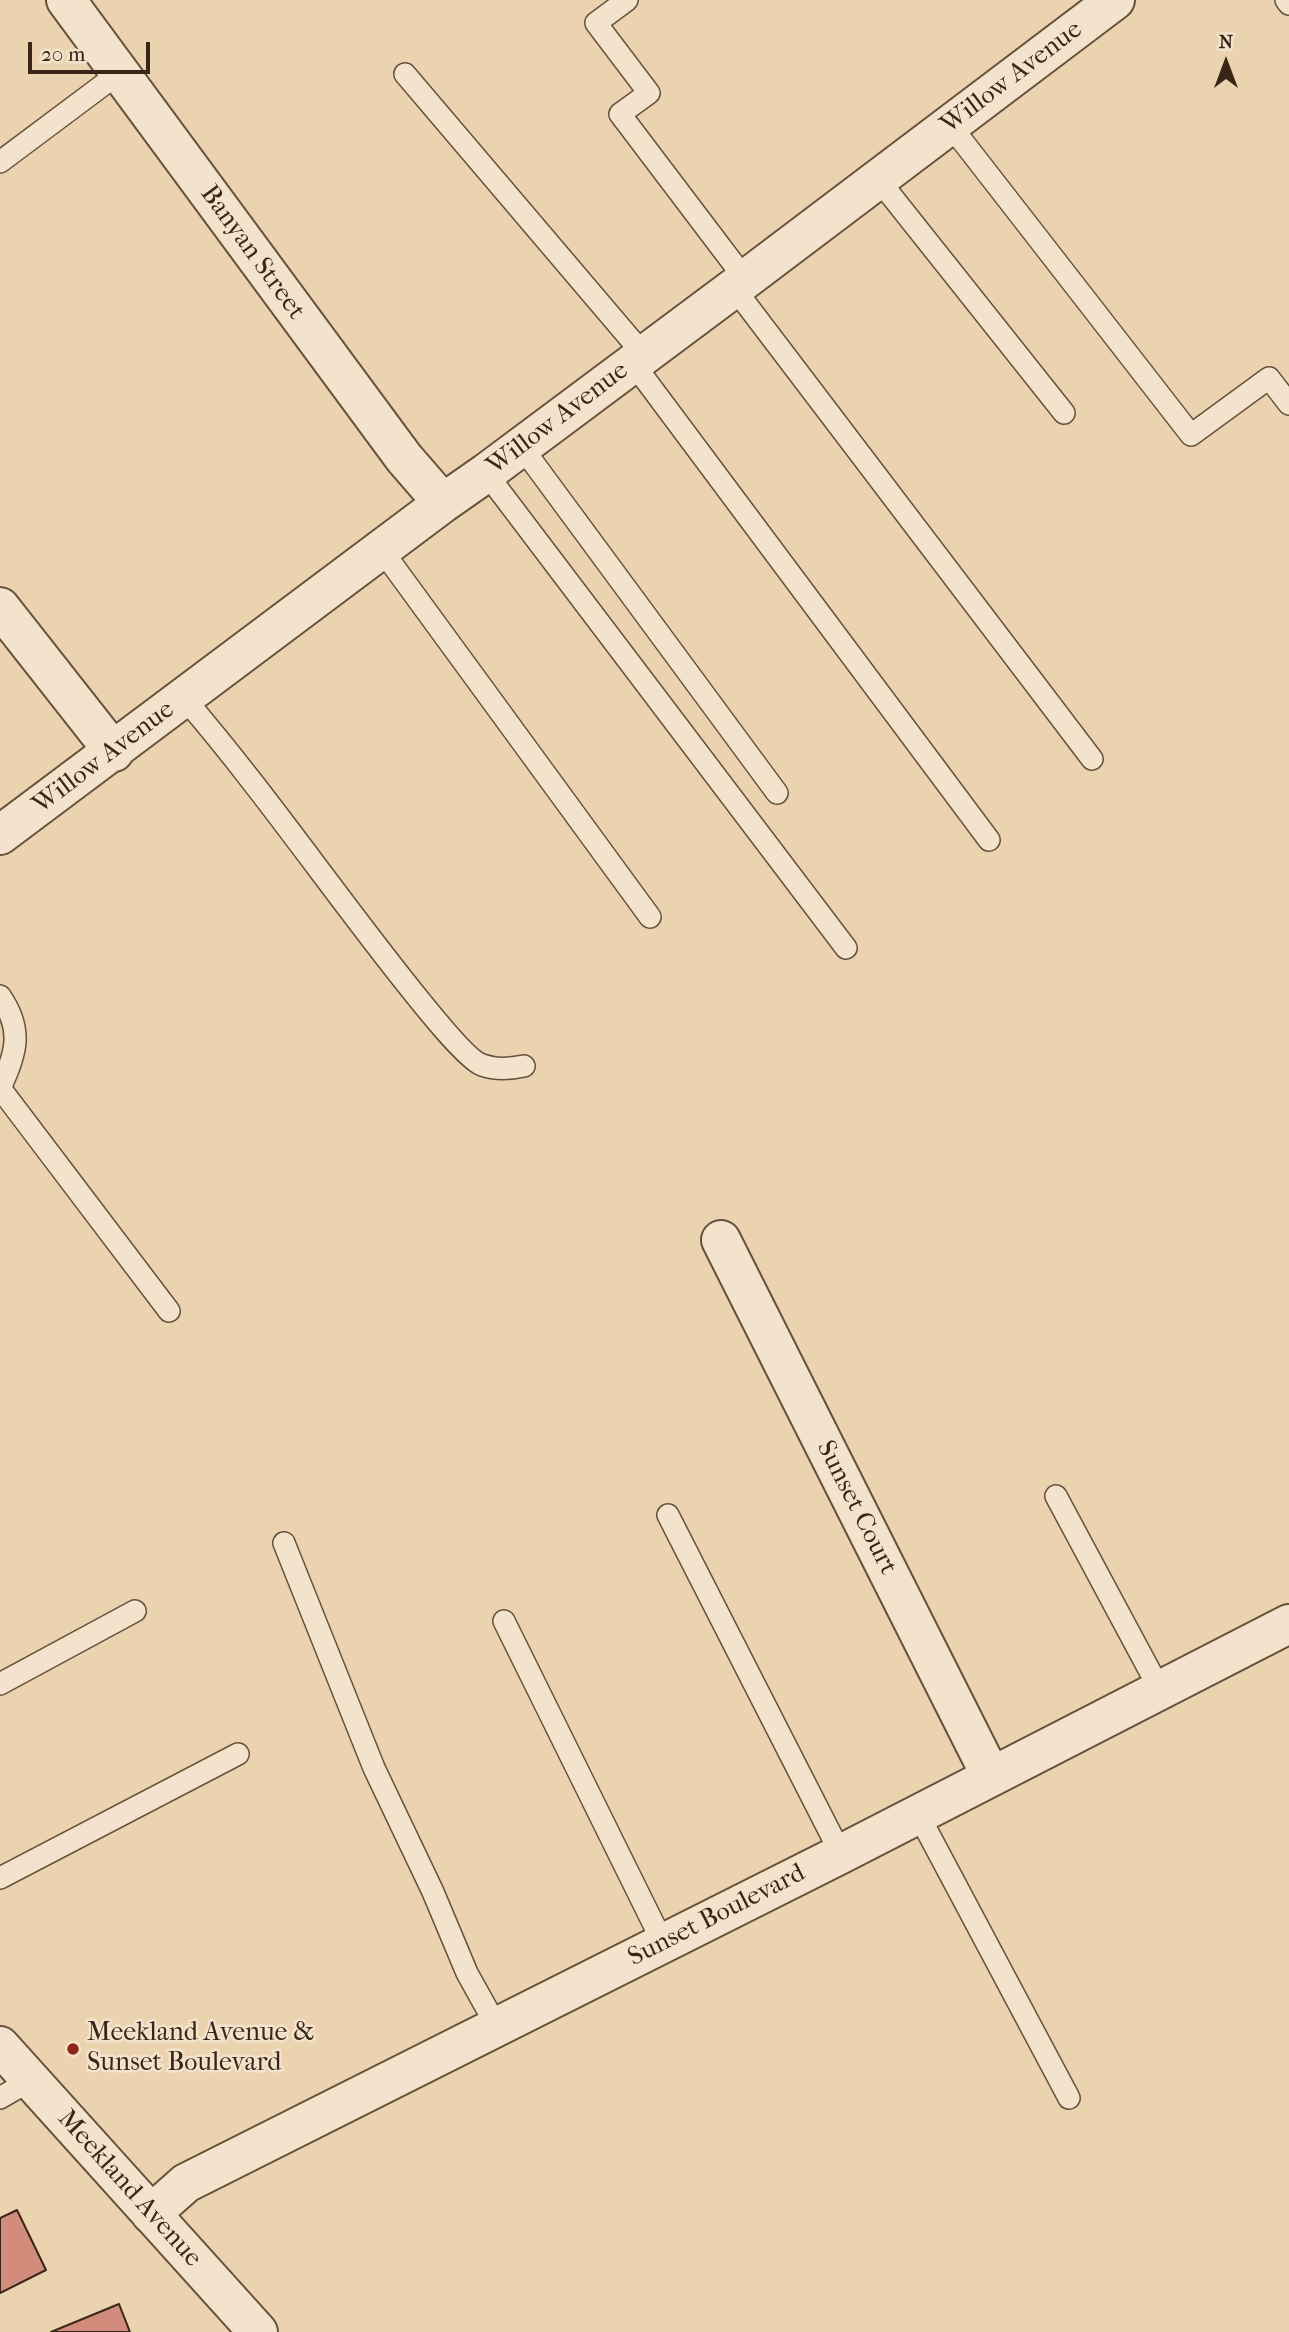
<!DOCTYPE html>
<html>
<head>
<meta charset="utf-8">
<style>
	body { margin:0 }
	#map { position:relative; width:1289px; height:2332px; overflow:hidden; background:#ecd3b0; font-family:"IM FELL French Canon",serif }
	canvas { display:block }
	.north { position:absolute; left:1191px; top:28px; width:70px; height:70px; -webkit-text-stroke:5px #f3e2cc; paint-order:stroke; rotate:0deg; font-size:19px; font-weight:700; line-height:28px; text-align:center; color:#392617 }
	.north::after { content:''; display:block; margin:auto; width:24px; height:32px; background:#392617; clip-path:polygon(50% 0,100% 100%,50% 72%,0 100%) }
	.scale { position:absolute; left:28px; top:42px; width:122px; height:32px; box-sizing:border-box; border:4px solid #392617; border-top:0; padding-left:9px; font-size:21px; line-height:24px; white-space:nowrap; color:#392617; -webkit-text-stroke:5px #f3e2cc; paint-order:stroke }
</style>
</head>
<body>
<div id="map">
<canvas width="1289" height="2332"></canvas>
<div class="north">N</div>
<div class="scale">20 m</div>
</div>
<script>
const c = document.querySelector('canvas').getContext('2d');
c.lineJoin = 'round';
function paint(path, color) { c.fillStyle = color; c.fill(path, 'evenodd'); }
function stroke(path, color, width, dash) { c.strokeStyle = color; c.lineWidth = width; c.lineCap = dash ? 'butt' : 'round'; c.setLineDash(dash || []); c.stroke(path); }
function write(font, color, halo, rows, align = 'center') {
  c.font = font + ' "IM FELL French Canon",serif'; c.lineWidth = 5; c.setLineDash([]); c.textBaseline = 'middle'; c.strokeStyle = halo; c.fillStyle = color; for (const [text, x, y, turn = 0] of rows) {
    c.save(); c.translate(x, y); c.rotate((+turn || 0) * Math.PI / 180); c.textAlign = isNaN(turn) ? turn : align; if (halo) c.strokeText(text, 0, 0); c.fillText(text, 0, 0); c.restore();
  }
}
const building = new Path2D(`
	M17 2210 46 2270 0 2293V2218Z
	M119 2304 130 2332H51Z`);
paint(building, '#d18c7b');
stroke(building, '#392617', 2);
const service = new Path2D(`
	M627 0 596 23 649 93 620 114 745 279
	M1286 0 1289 4
	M405 74 644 355
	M950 125 1191 435 1269 378 1289 404
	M0 162 119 73
	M878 179 1064 413
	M734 288 1092 759
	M633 363 989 840
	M521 446 777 793
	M486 473 846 948
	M381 549 650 917
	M184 698C265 792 335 895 413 992 425 1007 467 1060 482 1065 496 1070 510 1069 524 1066
	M0 996C23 1029 17 1053 0 1088
	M0 1088 169 1311
	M1056 1496 1160 1690
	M668 1515 841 1854
	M284 1543 374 1768 433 1892 467 1973 497 2027
	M504 1621 663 1943
	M0 1684 135 1611
	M918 1814 1069 2098
	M0 1878 238 1754
	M0 2098 31 2080`);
const minor = new Path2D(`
	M66 0 404 458 443 503
	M0 607 114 752
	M0 835 443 503 486 473 734 288 1115 0
	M721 1240 991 1776
	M151 2214 186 2183 198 2177 841 1854 1289 1624`);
const tertiary = new Path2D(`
	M0 2046 258 2332`);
stroke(service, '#66513d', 24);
stroke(minor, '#66513d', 42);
stroke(tertiary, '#66513d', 42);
stroke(service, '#f3e2cc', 21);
stroke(minor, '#f3e2cc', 38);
stroke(tertiary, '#f3e2cc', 38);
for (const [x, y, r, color] of [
	[73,2049,7,"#8f2418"]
]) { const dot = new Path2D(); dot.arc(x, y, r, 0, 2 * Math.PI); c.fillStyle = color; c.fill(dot); stroke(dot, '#f3e2cc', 2.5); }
write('26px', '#392617', '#f3e2cc', [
	["Willow Avenue",1012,78,-37],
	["Banyan Street",252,253,54],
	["Willow Avenue",558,419,-37],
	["Willow Avenue",104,758,-37],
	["Sunset Court",856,1508,63],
	["Sunset Boulevard",717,1916,-27],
	["Meekland Avenue",129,2189,48]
]);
write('26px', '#392617', '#f3e2cc', [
	["Meekland Avenue &",87,2034],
	["Sunset Boulevard",87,2064]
], 'left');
</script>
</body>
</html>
